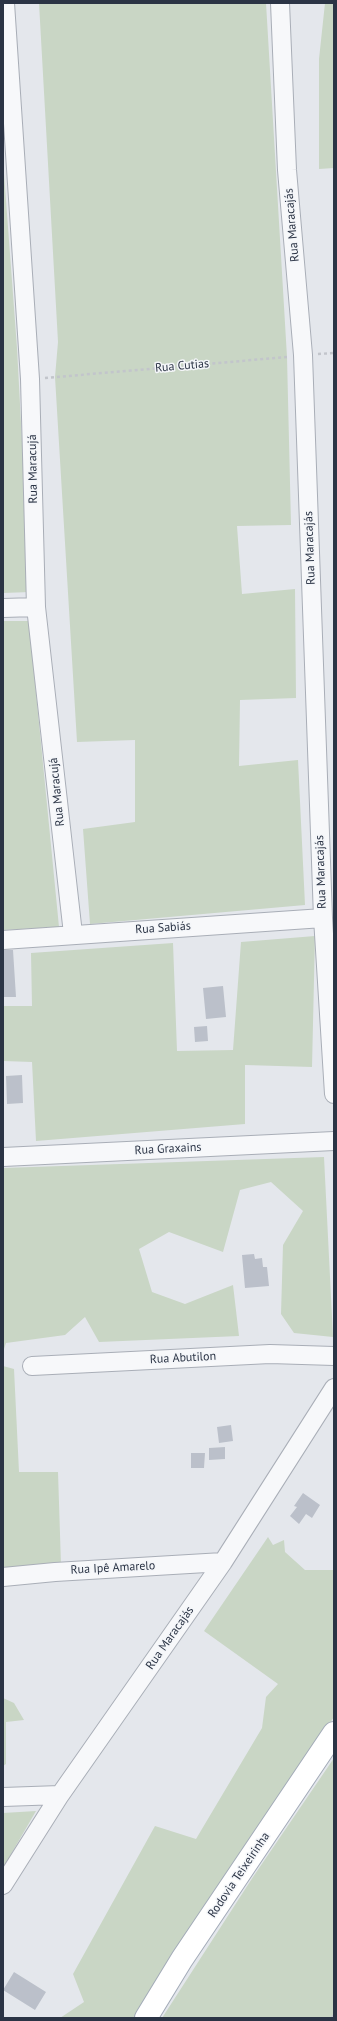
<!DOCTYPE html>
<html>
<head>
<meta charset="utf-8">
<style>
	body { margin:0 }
	#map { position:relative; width:337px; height:2021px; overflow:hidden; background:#e4e7ec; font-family:"PT Sans",sans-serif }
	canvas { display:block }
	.frame { position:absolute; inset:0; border:4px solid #2b3445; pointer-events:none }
</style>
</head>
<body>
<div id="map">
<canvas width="337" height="2021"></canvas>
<div class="frame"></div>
</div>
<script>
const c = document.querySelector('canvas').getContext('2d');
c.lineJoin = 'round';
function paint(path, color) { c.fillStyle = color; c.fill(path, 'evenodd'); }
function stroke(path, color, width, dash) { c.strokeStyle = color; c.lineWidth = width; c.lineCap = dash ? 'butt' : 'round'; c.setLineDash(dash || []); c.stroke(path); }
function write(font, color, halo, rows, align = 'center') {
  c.font = font + ' "PT Sans",sans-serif'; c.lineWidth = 3; c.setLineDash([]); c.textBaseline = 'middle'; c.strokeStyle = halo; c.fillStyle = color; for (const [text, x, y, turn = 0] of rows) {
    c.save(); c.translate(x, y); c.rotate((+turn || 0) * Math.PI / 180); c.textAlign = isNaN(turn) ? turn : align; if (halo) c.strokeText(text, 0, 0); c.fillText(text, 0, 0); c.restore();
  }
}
paint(new Path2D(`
	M39 3H266L287 357 291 525 237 526 242 594 295 589 296 698 240 700 239 766 298 760 305 905 90 924 83 829 135 822V740L77 742 55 377 58 342Z
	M325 3H334V168L319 169V59Z
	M3 160 17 348 30 592 3 593Z
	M3 621H29L59 927 3 930Z
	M315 936 312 1067 245 1065V1124L36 1141 32 1062 3 1061V1006H32L31 953 173 943 177 1051 233 1050 241 942Z
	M324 1157 333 1337 294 1333 281 1314 283 1245 303 1211 271 1182 240 1190 223 1252 169 1232 139 1249 152 1292 185 1304 233 1285 239 1336 99 1342 85 1317 65 1335 6 1343 3 1352V1168Z
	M3 1366 14 1369 19 1472H58L61 1565 3 1569Z
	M268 1537 273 1545 284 1540 285 1552 305 1570H334V1717L171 1955 134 2018H60L84 2002 73 1974 155 1826 196 1839 262 1728 266 1697 278 1684 204 1631Z
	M3 1698 14 1703 24 1720 6 1722V1764L3 1766Z
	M334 1758V2018H162L253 1877Z
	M36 1811 3 1868V1813Z`), '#c9d6c5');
paint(new Path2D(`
	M3 950H13L16 997H3Z
	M223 986 226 1017 206 1019 203 988Z
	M207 1026 208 1041 195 1042 194 1027Z
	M22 1075 23 1103 7 1104 6 1076Z
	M254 1254 255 1259 262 1258 263 1267H267L269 1286 245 1288 242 1255Z
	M231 1425 233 1441 219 1443 217 1427Z
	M225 1447V1459L209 1460V1448Z
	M191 1453H205L204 1468H191Z
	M303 1493 320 1505 312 1518 306 1514 299 1524 290 1516 297 1507 294 1506Z
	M14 1972 46 1992 35 2010 3 1990Z`), '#bbc0ca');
const minor = new Path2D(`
	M5 3 30 379 36 607 73 934
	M280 3 287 170 303 355 323 918 334 1094
	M3 608 36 607
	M3 940 323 918
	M3 1157 334 1141
	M32 1366 270 1354 334 1356
	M3 1577 55 1572 223 1562
	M3 1797 60 1795
	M3 1885 60 1795 223 1562 334 1388`);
const primary = new Path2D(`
	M146 2018 182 1959 334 1733`);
stroke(minor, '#a9aeb7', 20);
stroke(primary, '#a3abb8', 24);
stroke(new Path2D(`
	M318 354 334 353
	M45 378 287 357
	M332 2018 334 2015`), '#c2c5cb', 2.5, [3, 3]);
stroke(minor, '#f7f8fa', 18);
stroke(primary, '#fff', 22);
write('12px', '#2b3445', '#f4f6f9', [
	["Rua Maracajás",292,225,-95],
	["Rua Cutias",182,366,-5],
	["Rua Maracujá",33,469,-91],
	["Rua Maracajás",310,548,-92],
	["Rua Maracujá",57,792,-96],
	["Rua Maracajás",321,872,-92],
	["Rua Sabiás",163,928,-4],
	["Rua Graxains",168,1149,-3],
	["Rua Abutilon",183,1358,-3],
	["Rua Ipê Amarelo",113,1568,-3],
	["Rua Maracajás",170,1638,-55],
	["Rodovia Teixeirinha",239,1875,-56]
]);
</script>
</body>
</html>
